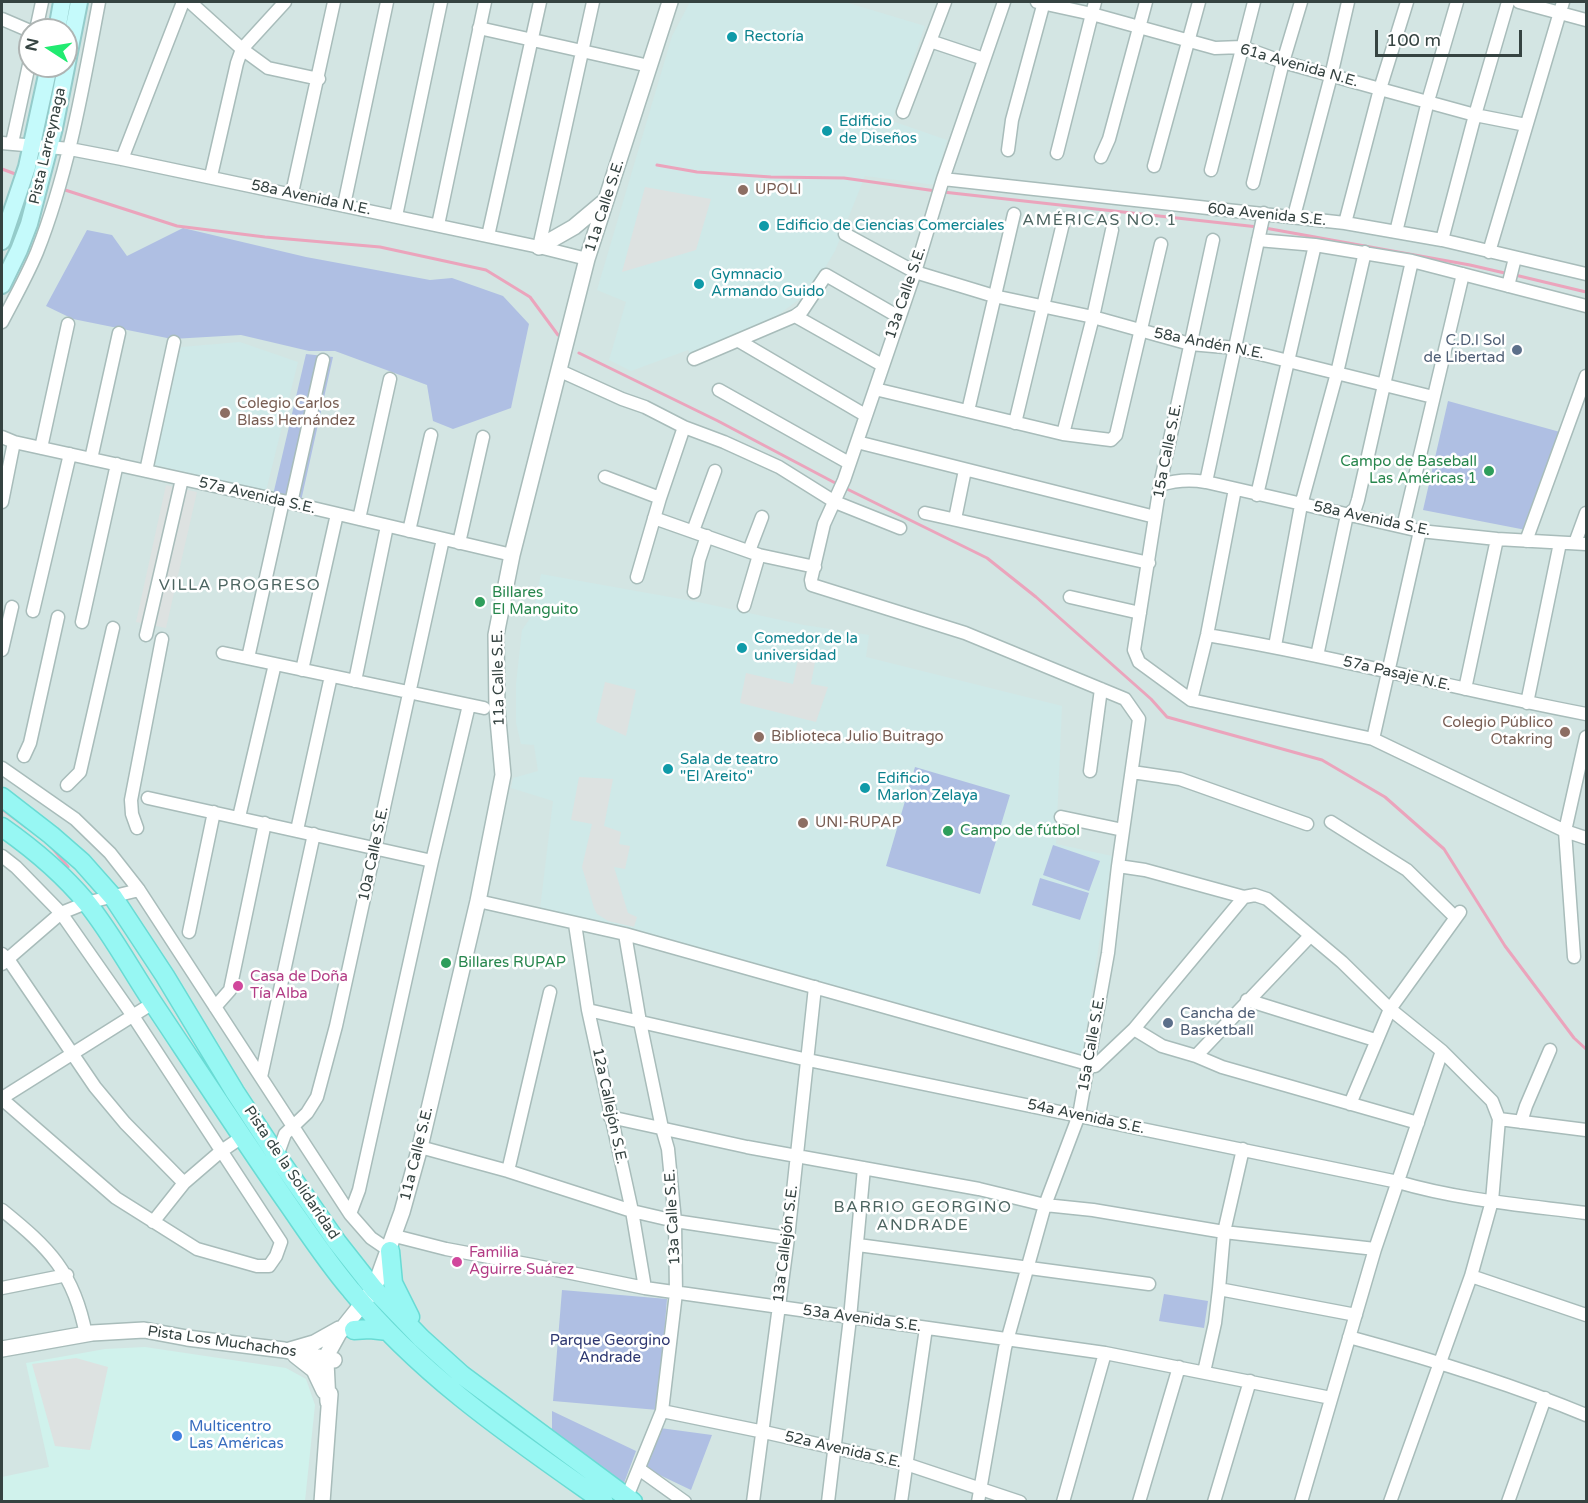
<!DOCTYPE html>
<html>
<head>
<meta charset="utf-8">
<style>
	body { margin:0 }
	#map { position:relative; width:1588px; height:1503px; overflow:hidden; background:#e5f1f0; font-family:"Varela Round",sans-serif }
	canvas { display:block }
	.frame { position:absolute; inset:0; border:3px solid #354341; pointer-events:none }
	.north { position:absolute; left:18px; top:18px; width:60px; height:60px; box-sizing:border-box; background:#fff; border:2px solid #aeb4b3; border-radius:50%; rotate:282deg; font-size:16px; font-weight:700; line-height:24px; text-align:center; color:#354341 }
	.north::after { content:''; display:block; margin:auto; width:21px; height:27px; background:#21eb71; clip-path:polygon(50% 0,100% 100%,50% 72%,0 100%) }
	.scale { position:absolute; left:1375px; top:30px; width:147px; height:27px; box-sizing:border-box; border:3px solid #354341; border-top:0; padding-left:8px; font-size:18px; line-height:21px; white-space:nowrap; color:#354341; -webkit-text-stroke:4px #fff; paint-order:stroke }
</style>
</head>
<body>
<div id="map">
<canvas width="1588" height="1503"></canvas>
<div class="frame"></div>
<div class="north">N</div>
<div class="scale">100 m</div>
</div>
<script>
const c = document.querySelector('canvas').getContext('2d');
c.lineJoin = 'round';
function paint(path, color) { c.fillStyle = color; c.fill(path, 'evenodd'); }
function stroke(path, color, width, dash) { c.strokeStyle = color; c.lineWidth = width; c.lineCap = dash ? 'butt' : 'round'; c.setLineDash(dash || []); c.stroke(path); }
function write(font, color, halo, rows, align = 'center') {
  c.font = font + ' "Varela Round",sans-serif'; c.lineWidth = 5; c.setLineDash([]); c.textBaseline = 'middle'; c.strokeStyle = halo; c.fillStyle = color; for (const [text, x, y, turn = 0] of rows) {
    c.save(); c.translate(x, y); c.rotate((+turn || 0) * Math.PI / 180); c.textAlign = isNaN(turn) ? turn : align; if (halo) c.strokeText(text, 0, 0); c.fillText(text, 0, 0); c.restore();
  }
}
paint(new Path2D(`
	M2 2H1586V1501H2ZM30 30H66V66H30Z`), '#d3e5e3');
paint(new Path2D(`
	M145 1347 286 1368 306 1379 315 1405 305 1501 2 1502V1477L49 1467 26 1363 105 1349Z`), '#d0f2ec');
paint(new Path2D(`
	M690 2H845L925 26 892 121 947 140 935 185 865 176 835 251 819 278 801 298 758 330 692 357 688 350 631 371 609 360 626 302 597 290 672 36Z
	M240 342 298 362 266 491 154 465 181 347Z
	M541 574 698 602 804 625 869 635 866 657 1062 706 1056 844 1112 856 1082 1058 540 909 553 801 511 788 513 778 538 771 534 745 521 744 516 723V684L522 630 533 614Z`), '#cfe9e8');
paint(new Path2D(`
	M183 228 306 257 430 280 452 278 503 296 529 324 511 408 453 429 433 421 427 385 335 351H309L241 335 172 339 73 319 46 306 87 230 112 235 127 256Z
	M306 354 333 357 301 501 273 495Z
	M1448 401 1560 432 1526 530 1423 510Z
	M915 767 1010 795 980 894 886 866Z
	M1053 845 1100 861 1089 891 1043 875Z
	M1040 878 1089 893 1080 920 1032 905Z
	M562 1290 667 1299 658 1410 553 1401Z
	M1164 1294 1208 1301 1204 1328 1159 1321Z
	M552 1411 636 1451 624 1483 552 1430Z
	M660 1428 712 1435 691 1490 645 1468Z`), '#afbfe3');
paint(new Path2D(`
	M645 187 711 199 696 250 622 272Z
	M166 485 197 492 166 628 136 622Z
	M798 659 815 662 811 684 828 687 816 722 740 703 746 673 793 684Z
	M605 682 636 690 626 736 596 722Z
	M579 777 613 779 604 826 621 832 619 844 630 846 625 869 614 867 628 913 637 917 634 927 608 921 597 914 594 908 582 867 592 824 571 820Z
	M76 1358 108 1367 90 1450 55 1446 32 1364Z`), '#dde2e1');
stroke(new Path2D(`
	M657 165 697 172 771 177 844 178 936 191
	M2 169 18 175
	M62 189 177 226 265 237 380 247 486 270 530 297 558 335
	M943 192 1258 227
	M1265 228 1470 265 1509 274
	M1515 275 1586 292
	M579 353 718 421 839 485
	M845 488 987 558 1036 597 1151 699 1167 717 1322 760 1385 797 1444 849 1505 946 1574 1038 1586 1049
	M2 809 26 827
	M50 845 68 867`), '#eba4bc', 3);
const minor = new Path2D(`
	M190 2 242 49 268 68 319 79
	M1037 2 1092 14 1215 48 1242 47 1283 62 1380 89 1475 115 1526 125
	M1519 2 1586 20
	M2 19 30 31
	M479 28 649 66
	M36 30 42 2
	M930 41 984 59
	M903 112 945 2
	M2 143 70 149 122 159 539 247 587 259
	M12 143 30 60
	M1008 150 1012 120 1044 2
	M1057 153 1095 2
	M1101 157 1109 139 1146 2
	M122 159 183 2
	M1154 166 1199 2
	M1211 170 1254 2
	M211 176 237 63 242 49 285 2
	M943 179 1345 223 1442 240 1586 274
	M1253 183 1283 62 1301 2
	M292 193 334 2
	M344 205 387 2
	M396 216 441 2
	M1294 216 1331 76 1348 2
	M1345 223 1380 89 1407 2
	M438 225 485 2
	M1396 232 1428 101 1457 2
	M845 234 915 272 994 296 1093 317 1190 344 1236 348 1433 397
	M488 236 540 2
	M1213 240 1160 485 1134 650 1139 662 1191 700 1373 739 1565 831 1586 838
	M1258 240 1315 245 1412 261 1586 306
	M1442 240 1475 115 1508 2
	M539 247 593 2
	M1489 252 1563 2
	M1508 286 1515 258
	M795 316 882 365
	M2 322C14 299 27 276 37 252 69 171 83 86 99 2
	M739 341 865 415
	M694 359 795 316 802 311 826 275 899 317
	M558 370 622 399 645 407 684 427 724 442 779 467 835 502 900 528
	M875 389 1063 434 1111 440 1116 435 1161 244
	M719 390 849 463
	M968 411 1014 214
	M1015 423 1064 219
	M1063 434 1093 317 1112 230
	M2 437 14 442 283 501 512 555
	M857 442 1155 517
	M41 448 68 324
	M91 459 119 333
	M146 471 174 342
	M605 477 660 498
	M1206 482 1264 213
	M1160 485C1176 480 1189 479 1206 482L1420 531 1497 539 1586 544
	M1257 495 1315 245
	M2 502 14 442
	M291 503 323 360
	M925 513 1149 563
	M654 518 759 555 815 567
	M359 519 390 379
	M955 519 965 470
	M1403 527 1463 274
	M409 531 431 435
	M693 531 715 471
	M1526 541 1586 376
	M459 543 483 437
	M1575 543 1586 513
	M749 551 762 517
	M637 577 660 498 684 427
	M694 592 699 560 707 536
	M1070 597 1140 613
	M744 606 759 555
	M33 611 70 454
	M82 622 117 464
	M146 635 182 479
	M1207 635C1334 656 1459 690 1586 714
	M1275 646 1301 505 1337 373 1365 252
	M2 650 12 607
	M223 653 484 708
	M1317 656 1347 515 1355 509 1358 500 1412 261
	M248 658 283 501
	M302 670 337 514
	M355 681 387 526
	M1465 689 1497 539
	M1191 700 1207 635 1235 489
	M1527 703 1560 543
	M1373 739 1420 531
	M24 756 30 743 58 617
	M2 768 75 819 110 853 139 890 350 1214 371 1238 390 1251
	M1090 771 1101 689
	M1132 772 1180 779 1307 824
	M67 785 80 772 113 628
	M148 798 432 861
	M239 817 275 664
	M1061 817 1123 830
	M1331 822 1407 870 1455 917
	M137 828 132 814 131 800 162 639
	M297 830 331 676
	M2 856 16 867 61 913 133 1016 281 1242 276 1256 269 1266H257L197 1249 116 1198 2 1099
	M1118 866 1145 870 1244 897
	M478 901 625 934 1095 1066 1134 1029 1244 897 1255 895 1267 899 1342 962 1390 1009 1442 1051 1492 1101 1499 1119 1492 1201 1471 1276 1390 1502
	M575 924 588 1010 632 1211 645 1288
	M189 932 214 812
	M625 934 640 1022 662 1128 668 1149 675 1221 676 1293 662 1411 627 1497
	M2 954 8 959 95 1087 125 1123 184 1183
	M1574 957 1565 831 1586 737
	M2 964 61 913 86 903 139 890
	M1247 1000 1375 1040
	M215 1007 230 990 265 823
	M588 1010 808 1060 1398 1182C1459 1200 1523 1205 1586 1213
	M1134 1029 1162 1046 1196 1056 1222 1067 1418 1123
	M1196 1056 1310 936
	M261 1077 314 834
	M2 1098 153 1003
	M1350 1104 1390 1009 1460 912
	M610 1117 747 1147 979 1189 1045 1205 1093 1210 1224 1232 1375 1249
	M1499 1119 1586 1130
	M1521 1122 1526 1106 1550 1050
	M420 1147 508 1171 632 1211 675 1221 788 1238
	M1243 1149 1224 1232 1219 1289 1356 1315
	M277 1156 285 1134 307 1113 317 1097 336 1026 443 539
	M508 1171 550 992
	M2 1210C49 1248 74 1272 86 1335
	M350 1214 359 1190 432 861 469 705
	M153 1222 184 1183 220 1152 242 1137
	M395 1236 446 1249 532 1265 645 1288 1105 1353 1331 1398
	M858 1245 1149 1284
	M1471 1276 1586 1315
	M2 1288 67 1275
	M1349 1337C1430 1359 1509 1383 1586 1415
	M1204 1372 1215 1323 1219 1289
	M662 1411 764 1432 906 1464 1020 1502
	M639 1469 685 1502
	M753 1502 788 1238 815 987
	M828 1502 850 1318 864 1168
	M901 1502 926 1328
	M978 1502 1005 1348 1045 1205 1079 1115 1108 953 1118 866 1139 719 1125 699 965 633 812 585 811 580 824 524 844 480 915 272 943 179 1004 2
	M1063 1502 1105 1353
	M1139 1502 1179 1367
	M1214 1502 1250 1381
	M1301 1502 1375 1249 1442 1051
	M1508 1502 1545 1398`);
const tertiary = new Path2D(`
	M539 247 574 227 605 201
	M2 1349 92 1333 144 1330 187 1338 284 1350 334 1360
	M290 1350 314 1343 339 1329
	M295 1355 314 1370 324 1391
	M328 1402 326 1362 328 1353 339 1333 374 1289 402 1212 420 1147 478 901 503 775 497 709 496 635 512 555 587 259 670 2
	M322 1502 330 1394`);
const secondary = new Path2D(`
	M57 30 62 2
	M2 241 27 167 49 66
	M2 285 19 250 29 224 54 128 79 2`);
const primary = new Path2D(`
	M2 797 51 835 82 862 113 897 165 976 235 1092 277 1156 337 1242 374 1289 421 1338 462 1375 633 1502
	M2 827C32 848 63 874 87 903 112 934 131 970 153 1003 197 1069 241 1136 286 1201 307 1231 327 1262 351 1290 422 1377 513 1438 604 1502
	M390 1251 393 1283 410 1317
	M354 1330 370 1329 388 1331`);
stroke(minor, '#a8bcba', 15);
stroke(tertiary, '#a8bcba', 18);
stroke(secondary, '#94cbca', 20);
stroke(primary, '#69dbd4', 21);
stroke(minor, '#fff', 12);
stroke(tertiary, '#fff', 15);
stroke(secondary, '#c5fafb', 16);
stroke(primary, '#97f7f3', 18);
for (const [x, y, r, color] of [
	[732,37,6,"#0f9aa8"],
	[827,131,6,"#0f9aa8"],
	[743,190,6,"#8d6e63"],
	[764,226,6,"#0f9aa8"],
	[699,284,6,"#0f9aa8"],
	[1517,350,6,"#5c6f8a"],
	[225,413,6,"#8d6e63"],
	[1489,471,6,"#2e9e5b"],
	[480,602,6,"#2e9e5b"],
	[742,648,6,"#0f9aa8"],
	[1565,732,6,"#8d6e63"],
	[759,737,6,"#8d6e63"],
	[668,769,6,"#0f9aa8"],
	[865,788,6,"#0f9aa8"],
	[803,823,6,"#8d6e63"],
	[948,831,6,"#2e9e5b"],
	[446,963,6,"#2e9e5b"],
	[238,986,6,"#d1479c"],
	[1168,1023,6,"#5c6f8a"],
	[457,1262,6,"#d1479c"],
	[177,1436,6,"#3f7fe0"]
]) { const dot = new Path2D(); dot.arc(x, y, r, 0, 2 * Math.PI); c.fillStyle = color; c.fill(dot); stroke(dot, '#fff', 2); }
write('15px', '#0d838f', '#fff', [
	["Rectoría",744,37],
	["Edificio",839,122],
	["de Diseños",839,139],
	["Edificio de Ciencias Comerciales",776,226],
	["Gymnacio",711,275],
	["Armando Guido",711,292],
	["Comedor de la",754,639],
	["universidad",754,656],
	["Sala de teatro",680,760],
	["\"El Areito\"",680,777],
	["Edificio",877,779],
	["Marlon Zelaya",877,796]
], 'left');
write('15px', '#354341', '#fff', [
	["61a Avenida N.E.",1299,66,16],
	["Pista Larreynaga",48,146,-77],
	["58a Avenida N.E.",311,198,12],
	["11a Calle S.E.",605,206,-72],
	["60a Avenida S.E.",1267,215,6],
	["13a Calle S.E.",906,293,-71],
	["58a Andén N.E.",1209,344,11],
	["15a Calle S.E.",1168,451,-79],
	["57a Avenida S.E.",257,496,13],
	["58a Avenida S.E.",1372,519,12],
	["57a Pasaje N.E.",1397,674,13],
	["11a Calle S.E.",499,678,-91],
	["10a Calle S.E.",374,854,-78],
	["15a Calle S.E.",1092,1044,-80],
	["12a Callejón S.E.",609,1106,78],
	["54a Avenida S.E.",1086,1117,12],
	["11a Calle S.E.",417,1154,-76],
	["Pista de la Solidaridad",291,1173,56],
	["13a Calle S.E.",673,1217,-93],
	["13a Callejón S.E.",786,1244,-83],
	["53a Avenida S.E.",862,1319,8],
	["Pista Los Muchachos",222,1342,8],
	["52a Avenida S.E.",843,1450,13]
]);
write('15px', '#785e54', '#fff', [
	["UPOLI",755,190],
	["Colegio Carlos",237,404],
	["Blass Hernández",237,421],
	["Colegio Público",1553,723,"right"],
	["Otakring",1553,740,"right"],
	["Biblioteca Julio Buitrago",771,737],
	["UNI-RUPAP",815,823]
], 'left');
write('15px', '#4e5e75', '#fff', [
	["C.D.I Sol",1505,341],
	["de Libertad",1505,358],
	["Cancha de",1180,1014,"left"],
	["Basketball",1180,1031,"left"]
], 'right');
write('15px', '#27864d', '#fff', [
	["Campo de Baseball",1477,462,"right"],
	["Las Américas 1",1477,479,"right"],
	["Billares",492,593],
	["El Manguito",492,610],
	["Campo de fútbol",960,831],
	["Billares RUPAP",458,963]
], 'left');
write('15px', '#b23c85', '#fff', [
	["Casa de Doña",250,977],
	["Tía Alba",250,994],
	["Familia",469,1253],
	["Aguirre Suárez",469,1270]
], 'left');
write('15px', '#2c3670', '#fff', [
	["Parque Georgino",610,1341],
	["Andrade",610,1358]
]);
write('15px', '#366cbe', '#fff', [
	["Multicentro",189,1427],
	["Las Américas",189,1444]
], 'left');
c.letterSpacing = '1.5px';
write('16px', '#4d6561', '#fff', [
	["AMÉRICAS NO. 1",1100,221],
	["VILLA PROGRESO",240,586],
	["BARRIO GEORGINO",923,1208],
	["ANDRADE",923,1226]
]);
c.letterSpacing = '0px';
</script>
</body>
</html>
